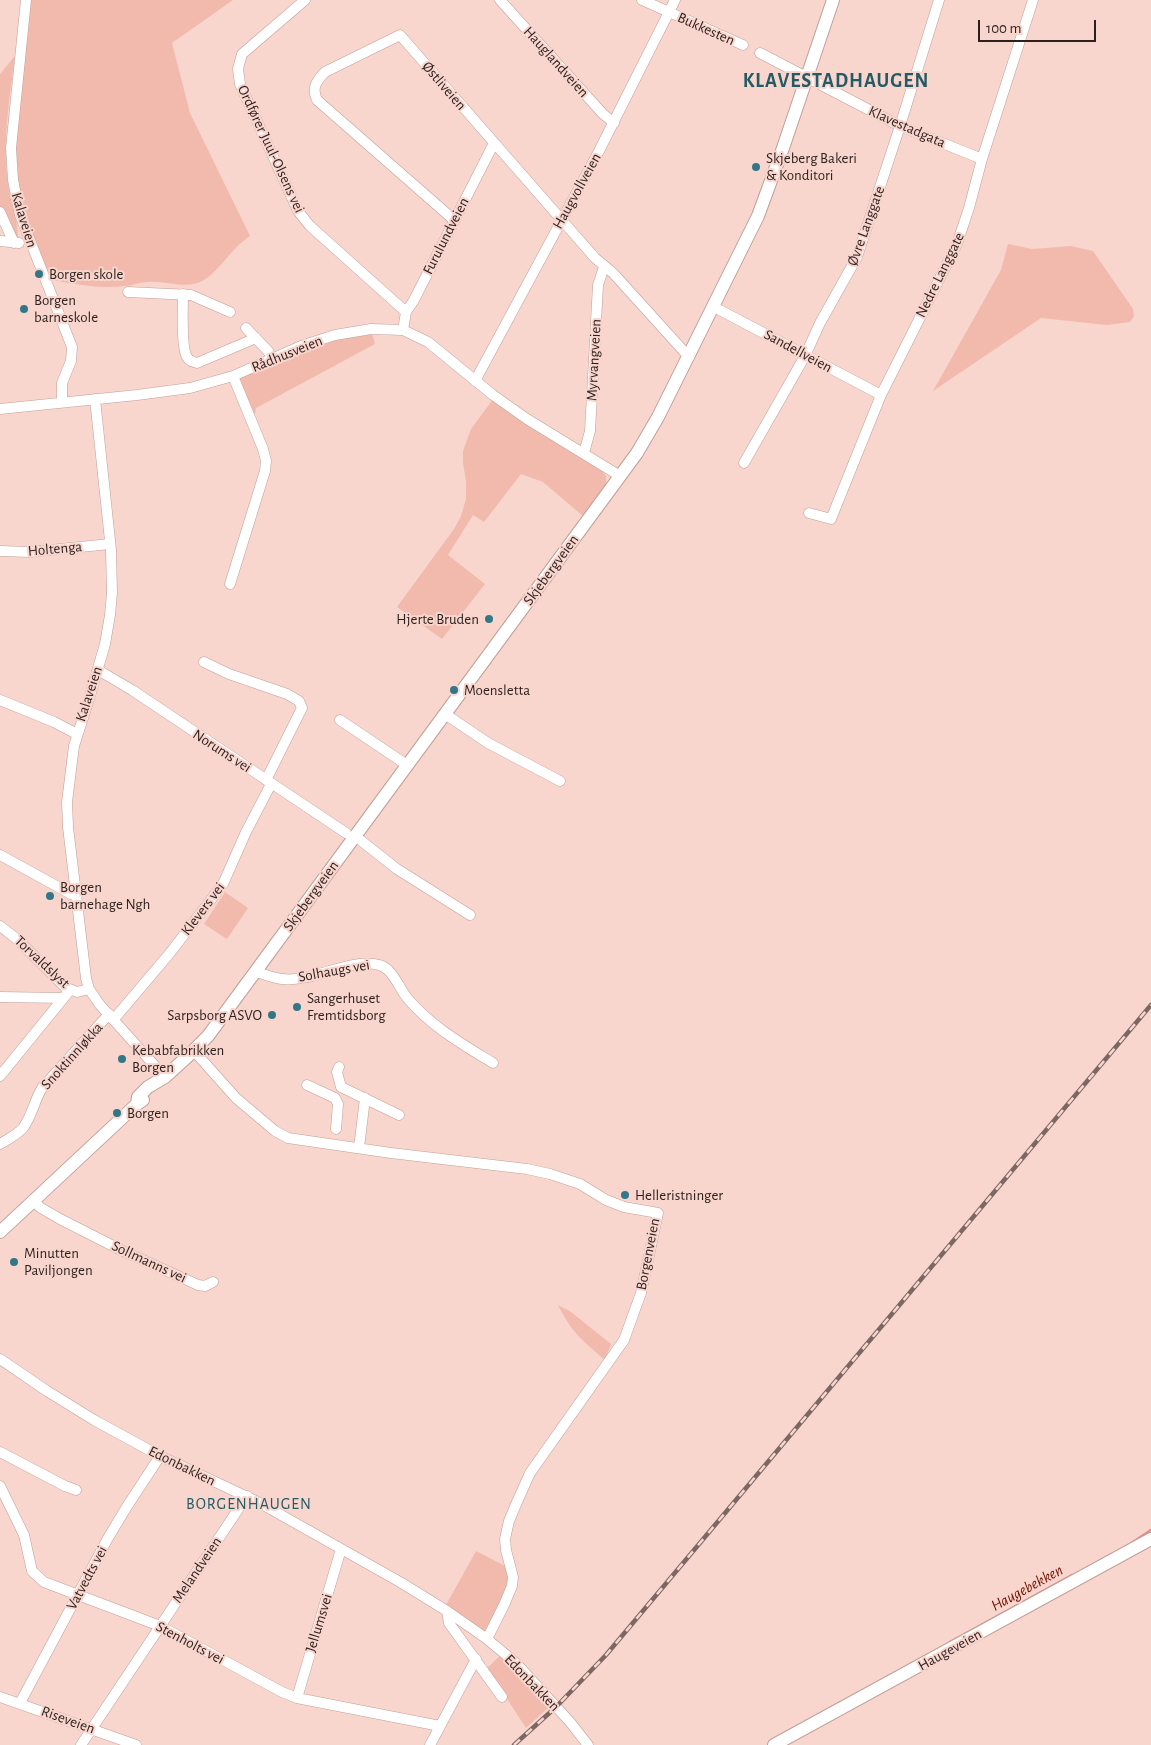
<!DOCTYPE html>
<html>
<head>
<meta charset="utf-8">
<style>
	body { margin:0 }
	#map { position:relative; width:1151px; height:1745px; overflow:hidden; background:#f8d5cd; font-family:"Alegreya Sans",sans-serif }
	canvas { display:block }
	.scale { position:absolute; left:978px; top:20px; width:118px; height:22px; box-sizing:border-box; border:2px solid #2c1f1c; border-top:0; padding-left:6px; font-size:15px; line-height:18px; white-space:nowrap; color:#2c1f1c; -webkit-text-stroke:4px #f8d5cd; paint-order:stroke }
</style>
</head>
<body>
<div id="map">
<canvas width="1151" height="1745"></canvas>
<div class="scale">100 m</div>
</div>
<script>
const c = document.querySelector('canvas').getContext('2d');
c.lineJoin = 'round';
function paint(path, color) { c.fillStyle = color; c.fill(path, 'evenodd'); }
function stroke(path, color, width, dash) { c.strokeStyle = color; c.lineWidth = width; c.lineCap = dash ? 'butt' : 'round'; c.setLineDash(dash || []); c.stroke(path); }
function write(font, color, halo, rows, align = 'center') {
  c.font = font + ' "Alegreya Sans",sans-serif'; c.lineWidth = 4; c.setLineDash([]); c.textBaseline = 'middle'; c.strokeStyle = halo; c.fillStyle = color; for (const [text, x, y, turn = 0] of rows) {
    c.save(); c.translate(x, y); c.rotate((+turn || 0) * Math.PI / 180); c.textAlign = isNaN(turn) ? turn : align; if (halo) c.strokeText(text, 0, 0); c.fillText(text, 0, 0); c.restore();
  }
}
paint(new Path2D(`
	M26 0H233L172 43 190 113 250 236C231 248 217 275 200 282 184 289 164 280 147 282 139 282 132 286 124 286 99 289 70 284 45 278L13 180Z
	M15 56C10 95 3 135 7 175 9 199 19 218 18 243L0 212V74Z
	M1008 244 1032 249 1071 246 1093 251 1133 309 1134 316 1130 322 1107 325 1041 318 933 391 1001 270Z
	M371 329 375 344 256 408 255 414 233 376 301 346Z
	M494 398 606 466 602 471 606 476V487L584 517 543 482 521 474 484 522 473 515 448 555 485 584 442 639 397 607 454 529 461 516 466 499V481L463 463V451L471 429Z
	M225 892 248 908 227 939 204 924Z
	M558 1305 571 1312 611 1344 605 1360C582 1340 572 1333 558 1305Z
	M476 1551 511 1569 513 1577 489 1635 446 1605Z
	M501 1655 521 1674 550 1706 526 1728 487 1668Z`), '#f2baad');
stroke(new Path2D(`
	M1130 1544 1151 1530
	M950 1642 1072 1575`), '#e1907f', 2.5);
const minor = new Path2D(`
	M26 0 11 148 13 180 20 215 72 347 71 361 62 383V401
	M305 0 242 54 238 69 240 84 298 211 310 226 406 312
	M500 0 603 114 614 123
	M642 0 743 45
	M760 53 900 126 982 159
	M0 212 14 243
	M454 220 317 100C311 87 317 81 325 72L400 35 595 258 613 273 689 357
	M0 241 19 243
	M128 292 191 295 230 312
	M183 294C183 307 181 348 187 357 189 361 193 362 197 363L256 338
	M714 307 881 395
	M246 328 268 351 272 359
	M403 330 406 312 414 300 494 143
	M475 381 599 151 675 0
	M0 409 137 395 190 388 233 376 301 346 335 335 371 329 403 330 428 342 493 395 527 419 620 476
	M584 453 590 431 598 285 604 267
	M744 463 805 356 820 323 857 257 900 126 939 0
	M809 513 831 519 881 395 957 244 969 208 982 159 1033 0
	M0 551 30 552 110 544
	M230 584 265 471 266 461 263 449 233 376
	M204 662 229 674 287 694 299 701 302 708 266 780
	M98 670 132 690 346 833
	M0 700 54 722 77 734
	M445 714 488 743 560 781
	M340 720 407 765
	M355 836 397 869 470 915
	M0 855 71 894 76 895
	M0 926 18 940 65 987 77 992 89 989 100 1005 165 1077
	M256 972C264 974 273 978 282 979 311 983 352 957 379 965 393 968 399 989 408 999 432 1027 462 1044 493 1063
	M89 989 86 978 68 827 67 802 74 746 89 699 105 644 110 615 112 593 111 550 95 399
	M0 997 63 998
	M114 1019 170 953 223 884 246 832 271 784
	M194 1051 236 1098 275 1131 288 1138 391 1153 527 1169 550 1174 580 1184 606 1200 624 1207 658 1213 641 1293 624 1340 530 1473 517 1502 509 1521 505 1539 506 1550 513 1577 512 1586 504 1605 487 1639
	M339 1067 337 1072 341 1087 399 1115
	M0 1076 70 990
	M307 1085 335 1098 338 1104 336 1129
	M0 1144C8 1139 17 1135 23 1128 32 1116 34 1101 42 1088L109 1014
	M359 1148 365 1098
	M33 1201 41 1208 60 1219 123 1251 198 1285 205 1286 213 1282
	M0 1359 47 1391 94 1420 160 1456 258 1502 400 1582 447 1611 487 1639 517 1664 570 1722 588 1745
	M0 1452 65 1486 76 1490
	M0 1486 24 1535 32 1571 44 1582 160 1626 282 1692 297 1698 440 1726
	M447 1611 449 1623 502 1697
	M0 1697 136 1745
	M297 1698 341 1549
	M20 1703 108 1538 126 1508 160 1456
	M81 1745 247 1496
	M430 1745 476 1659`);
const major = new Path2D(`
	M137 1104 138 1097 148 1087 165 1077 188 1056 208 1036 637 453 658 417 758 216 783 148 833 0
	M0 1232 137 1104 143 1100
	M774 1745 1151 1539`);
stroke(minor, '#c19f97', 11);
stroke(major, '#c19f97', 14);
stroke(minor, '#fff', 10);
stroke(major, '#fff', 12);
const rail = new Path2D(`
	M514 1745 556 1707 606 1655 1151 1005`);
stroke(rail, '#7c6762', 4.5);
stroke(rail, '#f8d5cd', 2.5, [8]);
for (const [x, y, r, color] of [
	[756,167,5,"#327785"],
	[39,274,5,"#327785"],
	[24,309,5,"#327785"],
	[489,619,5,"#327785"],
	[454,690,5,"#327785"],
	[50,896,5,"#327785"],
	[297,1007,5,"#327785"],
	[272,1015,5,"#327785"],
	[122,1059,5,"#327785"],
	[117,1113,5,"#327785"],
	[625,1195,5,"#327785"],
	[14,1262,5,"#327785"]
]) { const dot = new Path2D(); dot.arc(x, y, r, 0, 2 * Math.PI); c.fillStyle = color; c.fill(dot); stroke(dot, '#f8d5cd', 2); }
write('15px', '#2c1f1c', '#f8d5cd', [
	["Bukkesten",706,29,24],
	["Hauglandveien",556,62,48],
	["Østliveien",444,86,49],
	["Klavestadgata",907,127,24],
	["Ordfører Juul-Olsens vei",271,149,65],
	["Haugvollveien",577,191,-61],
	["Kalaveien",24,220,73],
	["Øvre Langgate",866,226,-70],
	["Furulundveien",446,236,-63],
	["Nedre Langgate",940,275,-64],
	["Sandellveien",798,351,28],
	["Rådhusveien",287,354,-22],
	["Myrvangveien",594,360,-87],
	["Holtenga",55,549,-5],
	["Skjebergveien",551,570,-54],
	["Kalaveien",89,694,-72],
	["Norums vei",222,751,33],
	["Skjebergveien",311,896,-54],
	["Klevers vei",203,909,-53],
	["Torvaldslyst",42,962,43],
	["Solhaugs vei",334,971,-10],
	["Snoktinnløkka",72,1056,-48],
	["Borgenveien",648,1254,-79],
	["Sollmanns vei",149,1262,25],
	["Edonbakken",182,1466,26],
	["Melandveien",197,1570,-56],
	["Vatvedts vei",87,1578,-62],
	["Jellumsvei",319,1623,-73],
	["Stenholts vei",190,1643,28],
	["Haugeveien",950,1650,-29],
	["Edonbakken",532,1683,46],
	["Riseveien",68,1720,20]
]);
write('15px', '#2c1f1c', '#f8d5cd', [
	["Skjeberg Bakeri",766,158],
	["& Konditori",766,175],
	["Borgen skole",49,274],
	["Borgen",34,300],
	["barneskole",34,317],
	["Hjerte Bruden",479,619,"right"],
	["Moensletta",464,690],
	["Borgen",60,887],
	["barnehage Ngh",60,904],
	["Sangerhuset",307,998],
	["Fremtidsborg",307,1015],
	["Sarpsborg ASVO",262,1015,"right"],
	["Kebabfabrikken",132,1050],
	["Borgen",132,1067],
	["Borgen",127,1113],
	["Helleristninger",635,1195],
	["Minutten",24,1253],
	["Paviljongen",24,1270]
], 'left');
c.letterSpacing = '1px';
write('16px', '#235a65', '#f8d5cd', [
	["BORGENHAUGEN",249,1504]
]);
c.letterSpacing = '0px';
write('italic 16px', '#711000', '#f8d5cd', [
	["Haugebekken",1027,1588,-29]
]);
c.letterSpacing = '1px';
write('bold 20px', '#235a65', '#f8d5cd', [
	["KLAVESTADHAUGEN",836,81]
]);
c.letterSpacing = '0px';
</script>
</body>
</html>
